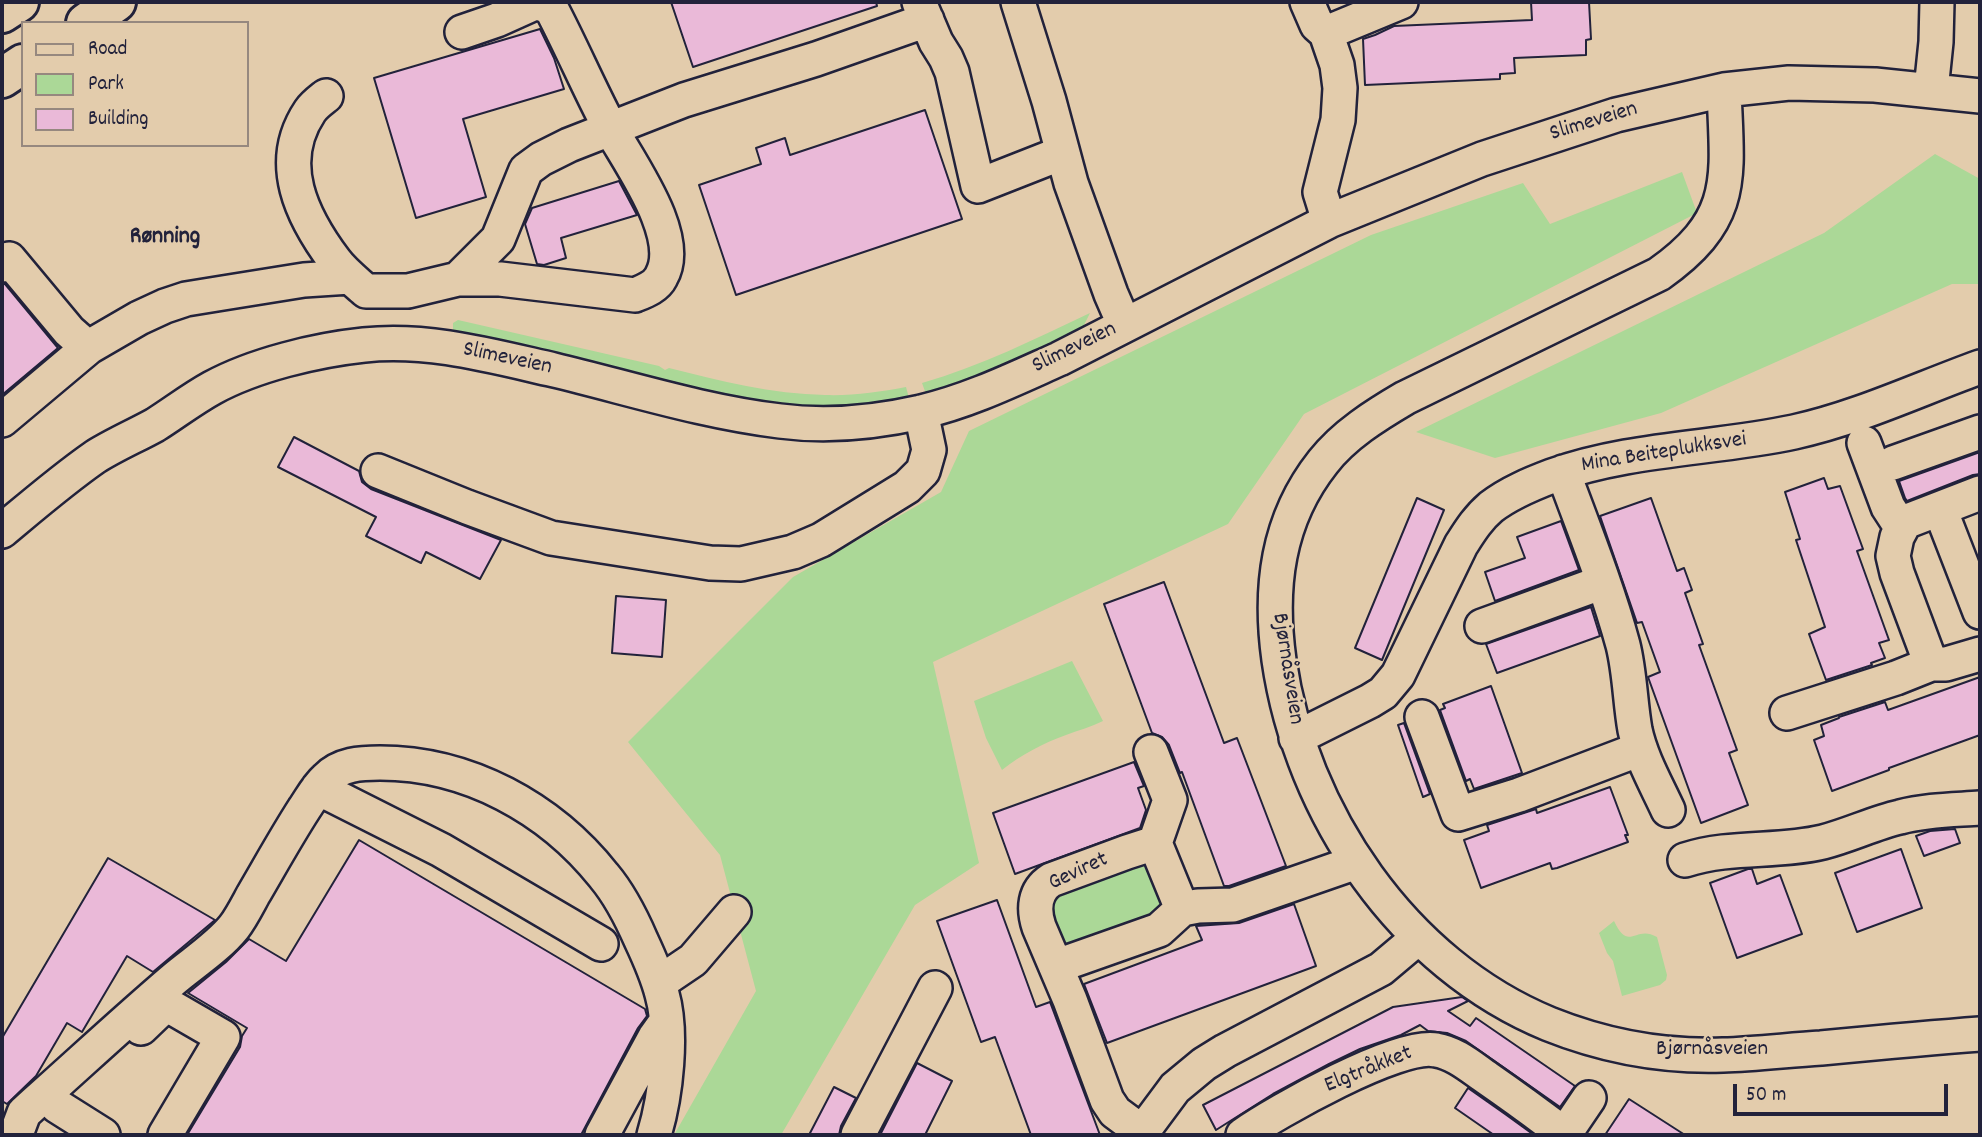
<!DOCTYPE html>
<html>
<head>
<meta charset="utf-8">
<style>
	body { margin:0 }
	#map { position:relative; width:1982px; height:1137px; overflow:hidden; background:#e3ccac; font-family:Dekko,sans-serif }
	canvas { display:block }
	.frame { position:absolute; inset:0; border:4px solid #22223b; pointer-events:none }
	.legend { position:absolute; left:21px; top:21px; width:228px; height:126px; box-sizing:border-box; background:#e3ccac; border:2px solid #96887f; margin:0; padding:9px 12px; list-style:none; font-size:21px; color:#22223b }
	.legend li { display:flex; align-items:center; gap:14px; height:35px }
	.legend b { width:35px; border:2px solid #96887f }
	.scale { position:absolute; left:1733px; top:1084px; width:215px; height:32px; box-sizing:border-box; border:4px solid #22223b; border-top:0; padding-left:9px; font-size:21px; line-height:24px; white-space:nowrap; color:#22223b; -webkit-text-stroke:5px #e3ccac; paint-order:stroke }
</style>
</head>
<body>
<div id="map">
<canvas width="1982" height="1137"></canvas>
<div class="frame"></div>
<ul class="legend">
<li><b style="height:9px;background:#e3ccac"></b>Road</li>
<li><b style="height:19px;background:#abd897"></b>Park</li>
<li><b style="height:19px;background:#eab9d8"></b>Building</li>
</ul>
<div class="scale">50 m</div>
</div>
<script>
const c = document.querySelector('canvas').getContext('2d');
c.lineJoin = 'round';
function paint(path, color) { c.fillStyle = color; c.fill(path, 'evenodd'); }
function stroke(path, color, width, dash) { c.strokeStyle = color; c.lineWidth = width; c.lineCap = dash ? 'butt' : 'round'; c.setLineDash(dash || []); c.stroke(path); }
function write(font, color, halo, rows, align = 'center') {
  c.font = font + ' Dekko,sans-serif'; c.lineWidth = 5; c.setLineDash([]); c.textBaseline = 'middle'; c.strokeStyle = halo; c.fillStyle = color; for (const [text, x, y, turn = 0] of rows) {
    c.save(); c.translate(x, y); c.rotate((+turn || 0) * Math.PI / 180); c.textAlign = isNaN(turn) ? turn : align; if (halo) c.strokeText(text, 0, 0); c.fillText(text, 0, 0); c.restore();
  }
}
paint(new Path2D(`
	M1935 154 1980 179V284H1952L1661 413 1495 458 1416 432 1824 233Z
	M1682 172 1697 213 1304 414 1228 524 933 662 979 863 915 905 781 1135H674L756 991 720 855 628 742 793 577 941 492 969 431 1371 235 1523 183 1550 224Z
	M1090 313 1083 327 1008 365 926 394 922 383C981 366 1035 339 1090 313Z
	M458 320 659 366 665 370 669 368C720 381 772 394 825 395 852 396 879 392 906 387L909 398C870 404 831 409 792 405 733 400 677 383 620 369 565 356 509 345 453 333V323Z
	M1072 661 1103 721C1091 727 1079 730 1066 735 1043 743 1021 755 1002 770L986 738 974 701Z
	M1143 863C1151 868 1153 871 1156 880 1163 899 1164 905 1152 922L1072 947 1058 939 1048 899Z
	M1614 921C1629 953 1635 924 1657 937L1667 975 1666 980 1660 985 1622 996 1613 961 1607 953 1599 933Z`), '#abd897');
const building = new Path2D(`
	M671 2H876L877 6 693 67Z
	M1531 2H1589L1591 39 1586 40V55L1514 58 1515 73 1500 74V79L1365 85 1363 39 1375 35 1394 26 1532 20Z
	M540 29 554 58 564 89 463 119 486 197 416 218 374 78Z
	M925 110 962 219 736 295 699 185 761 164 756 148 785 138 790 155Z
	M619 181 637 215 561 238 566 258 544 265 537 264 525 224 532 208Z
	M2 284H5L58 348 2 395Z
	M294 437 359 471 362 482 371 489 501 540 480 579 426 552 421 563 366 536 376 517 278 467Z
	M1980 452V474L1973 475 1907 501 1905 498 1899 481Z
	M1824 478 1828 489 1840 486 1863 549 1857 551 1889 640 1879 643 1885 658 1871 663 1872 665 1826 680 1809 634 1825 627 1796 540 1800 539 1785 492Z
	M1417 498 1444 510 1382 660 1355 648Z
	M1651 498 1677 571 1684 568 1692 590 1685 593 1703 644 1699 645 1737 750 1729 753 1748 805 1701 823 1648 677 1660 672 1642 622 1637 623 1600 516Z
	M1561 521 1579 570 1495 601 1485 572 1525 558 1517 537Z
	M1164 582 1224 743 1237 738 1286 866 1229 886H1224L1182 772 1180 773 1169 745 1162 737 1152 733 1104 604Z
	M616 596 666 600 662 657 612 653Z
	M1591 607 1600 636 1497 673 1486 644Z
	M1980 677V735L1889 768V770L1832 791 1814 740 1824 736 1821 725 1839 718V717L1885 702 1888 710Z
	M1491 686 1522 773 1474 789 1470 779 1466 781 1440 710 1445 708 1443 704Z
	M1404 723 1430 794 1423 797 1398 725Z
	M1134 762 1144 786 1138 788 1146 810 1140 828 1015 874 993 813Z
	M1610 787 1628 835H1625L1628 842 1557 868 1552 869 1550 863 1481 888 1464 840 1489 831 1487 825 1536 809 1537 813Z
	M1955 829 1960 843 1924 856 1916 836 1930 831Z
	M359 840 645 1009 647 1016 638 1028 581 1135H187L240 1047 242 1036 247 1028 188 993 226 962 249 939 286 961Z
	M1901 849 1922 908 1857 932 1835 873Z
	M108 858 215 920 153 972 127 956 82 1032 67 1023 36 1076 7 1104 2 1101V1038Z
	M1748 869H1752L1757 884 1780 875 1802 934 1737 958 1710 883Z
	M997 900 1036 1007 1050 1002 1100 1135H1031L995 1037 981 1042 937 921Z
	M1294 904 1316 966 1107 1043 1084 984 1202 940 1196 926 1239 923Z
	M1462 997 1468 1001 1448 1011 1470 1026 1476 1018 1575 1086 1560 1107 1466 1041 1447 1033 1428 1031 1420 1025 1401 1035 1360 1049 1329 1064 1273 1094 1216 1130 1203 1105 1393 1007Z
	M917 1063 952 1081 925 1135H880Z
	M834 1087 856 1098 841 1126 839 1135H809Z
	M1468 1088 1505 1114 1534 1135H1494L1455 1108Z
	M1629 1099 1685 1135H1605Z`);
paint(building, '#eab9d8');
stroke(building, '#22223b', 2);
const minor = new Path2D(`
	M919 2 936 42 946 58 952 72 978 186 1062 153
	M1018 2 1049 101 1071 183 1111 294 1124 324
	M1307 2 1317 25 1326 33 1337 65 1340 88 1338 120 1320 192 1329 221
	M1326 33 1401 2
	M1724 90C1727 177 1738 218 1659 274L1405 398C1376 415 1344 435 1323 462 1277 520 1269 588 1279 660 1301 813 1403 964 1549 1024 1604 1046 1664 1057 1723 1055 1756 1054 1788 1050 1821 1048 1874 1043 1927 1038 1980 1034
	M1931 90 1936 42 1937 2
	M326 96C321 100 314 105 310 111 275 163 302 217 335 261 343 272 356 282 366 291H408L458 279H500L635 295C645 291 656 287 661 277 685 236 627 160 608 124 588 86 571 46 551 8L537 2 497 20 462 32
	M2 265 9 259 69 331 86 346 89 347
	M458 279 498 239 526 170 541 159 569 145 684 100 816 59 927 20
	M2 420 89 347 139 318 165 306 186 299 223 293 304 280 350 277
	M1864 443 1888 507 1901 527
	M1893 463 1980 432
	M378 471 467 507 551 538 710 563 741 564 793 552 821 540 907 487 923 471 929 450 921 412
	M1563 472C1584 529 1607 586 1623 645 1630 673 1630 702 1635 730 1641 758 1656 784 1668 810
	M1980 493 1905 522 1897 537 1893 556 1897 573 1931 664H1946L1980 654
	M1940 509 1980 612
	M2 531C32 506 62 480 95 457 114 445 135 436 155 425 174 413 192 399 212 388 254 365 316 350 364 345 428 338 492 356 554 370 629 388 704 412 780 421 826 427 877 422 921 412 969 401 1014 379 1059 359L1329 221 1482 159 1616 115 1724 90 1789 83 1875 85 1980 96
	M1482 626 1603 582
	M1787 713 1896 678 1931 664
	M1422 717 1458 814 1519 795 1640 749
	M1296 738 1370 701 1383 693 1398 675 1461 545C1470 531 1478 518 1491 507 1509 493 1531 484 1552 476 1630 448 1714 449 1794 432 1858 418 1919 389 1980 367
	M318 788 441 850 601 944
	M1155 843 1182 909
	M1685 860C1731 845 1778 853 1823 842 1850 835 1874 823 1900 817 1927 810 1953 810 1980 808
	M1057 966 1159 930 1182 909 1198 906 1233 905 1357 862
	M659 983 693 960 734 912
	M141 1028 166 1004 223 1037 165 1135
	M57 1106 103 1135
	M1142 1132 1115 1112 1107 1100 1070 1000 1039 927C1033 909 1034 891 1051 880L1127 852 1155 843 1170 800 1151 752
	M11 1135 18 1129 24 1113 36 1102C82 1061 127 1019 174 979 193 963 219 946 234 927 241 918 247 906 253 895 270 866 286 837 304 809 311 799 317 787 326 779 340 764 361 763 380 763 468 763 550 808 604 876 620 895 631 917 641 940 649 957 657 975 662 994 673 1033 666 1096 654 1135
	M602 1135 655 1037 665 1023
	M858 1135 935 988
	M1140 1135 1175 1088 1204 1064 1225 1051 1381 969 1419 937
	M1243 1135C1276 1112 1399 1042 1436 1050 1455 1053 1471 1067 1487 1078 1513 1096 1539 1115 1564 1134
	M1564 1135 1589 1098`);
const highway = new Path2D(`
	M2 13 19 2
	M86 23 116 2
	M2 78 23 64`);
stroke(minor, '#22223b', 38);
stroke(highway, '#22223b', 44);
stroke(minor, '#e3ccac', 33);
stroke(highway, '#e3ccac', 38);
write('23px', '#22223b', '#e3ccac', [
	["Slimeveien",1594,123,-17],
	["Slimeveien",1075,349,-26],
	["Slimeveien",507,360,12],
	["Mina Beiteplukksvei",1664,454,-9],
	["Bjørnåsveien",1286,669,81],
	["Geviret",1079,873,-25],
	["Bjørnåsveien",1712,1051],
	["Elgtråkket",1369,1071,-22]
]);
write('bold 24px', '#22223b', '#e3ccac', [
	["Rønning",165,239]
]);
</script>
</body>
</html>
